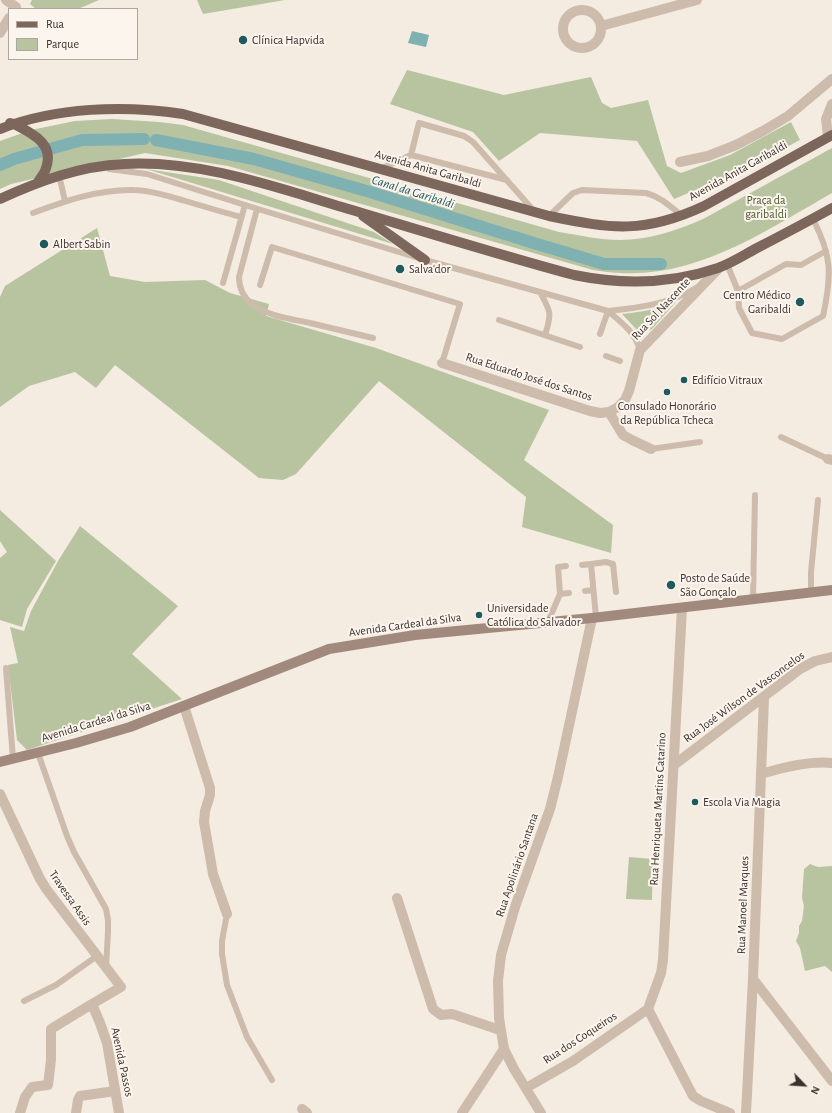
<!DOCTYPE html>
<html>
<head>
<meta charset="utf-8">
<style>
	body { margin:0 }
	#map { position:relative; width:832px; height:1113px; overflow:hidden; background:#f4ebe1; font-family:"Alegreya Sans",sans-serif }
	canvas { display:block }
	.legend { position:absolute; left:8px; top:8px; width:130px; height:52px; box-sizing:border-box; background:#fbf5ee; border:1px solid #aea6a0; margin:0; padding:5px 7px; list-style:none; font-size:12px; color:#3b302b }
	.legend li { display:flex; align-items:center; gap:8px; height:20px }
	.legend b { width:20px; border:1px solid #aea6a0 }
	.north { position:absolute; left:784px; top:1065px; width:40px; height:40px; -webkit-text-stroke:3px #fbf5ee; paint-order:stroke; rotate:115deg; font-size:11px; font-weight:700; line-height:16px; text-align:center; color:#3b302b }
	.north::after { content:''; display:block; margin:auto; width:14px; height:18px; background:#3b302b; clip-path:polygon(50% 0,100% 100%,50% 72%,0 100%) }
</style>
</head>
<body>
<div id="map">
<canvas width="832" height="1113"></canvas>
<ul class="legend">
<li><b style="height:5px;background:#7d675c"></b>Rua</li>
<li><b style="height:11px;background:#b8c4a0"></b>Parque</li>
</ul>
<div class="north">N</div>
</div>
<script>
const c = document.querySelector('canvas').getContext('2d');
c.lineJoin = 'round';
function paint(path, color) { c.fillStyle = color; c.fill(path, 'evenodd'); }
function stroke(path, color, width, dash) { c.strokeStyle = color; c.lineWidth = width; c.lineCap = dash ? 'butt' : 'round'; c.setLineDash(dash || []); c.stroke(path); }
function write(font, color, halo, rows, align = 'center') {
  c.font = font + ' "Alegreya Sans",sans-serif'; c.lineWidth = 4; c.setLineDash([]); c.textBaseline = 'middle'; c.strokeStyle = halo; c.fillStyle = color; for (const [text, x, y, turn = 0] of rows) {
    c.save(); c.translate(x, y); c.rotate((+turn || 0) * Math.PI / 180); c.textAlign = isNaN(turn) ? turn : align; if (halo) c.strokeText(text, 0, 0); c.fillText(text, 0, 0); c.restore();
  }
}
paint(new Path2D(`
	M32 0H99L78 9H36L30 4Z
	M197 0H285L203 14Z
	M407 70 504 95 591 77 602 103 611 108 648 100 667 166 681 173 730 155 791 122 800 140 741 171 674 199 637 141 540 133 499 161 473 132 390 104Z
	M112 119 159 122 183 125 559 232C579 235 599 240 620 240 649 240 679 230 705 218L832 148V193C767 230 699 277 621 273 612 273 602 271 593 270L228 166 145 153 11 184 0 189V141L31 130 75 121Z
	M146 169 219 180 374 232 393 244Z
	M97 228 110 276 145 282 205 280 230 293 269 304 266 316 376 348 549 410 524 460 613 525 611 553 522 527 526 497 379 381 296 474 283 480 259 478 115 365 96 388 75 372 29 386 0 407V297L5 286Z
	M676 302 652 329 644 333 637 330 622 314C641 312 658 309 676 302Z
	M0 510 56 561 27 609 22 627 0 620V558L7 552 0 541Z
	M80 526 178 606 132 654 182 699 27 750 17 740 8 665 18 663 10 627 24 631 31 611 58 561Z
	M629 857 653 859 652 900 626 899Z
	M810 864 818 867 832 866V972L825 966 805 971 800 948 796 941 799 933V926L802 921 804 906 802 898 804 869Z`), '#b8c4a0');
paint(new Path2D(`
	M412 31 429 35 426 47 408 43Z`), '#7fb0b2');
stroke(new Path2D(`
	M156 140 254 159 370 192 537 244 604 264H661
	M0 165 14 159 82 140 144 139`), '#7fb0b2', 12);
stroke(new Path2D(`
	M411 155 419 123 464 136 473 142 534 211
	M109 169 147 174 245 205 425 260 608 311C622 323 635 332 640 350
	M380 169 411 155 507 180
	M59 175 65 201
	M257 209 239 277C239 287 243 297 252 304 267 316 291 319 310 323 331 328 352 333 373 338
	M33 213C65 201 99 189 134 190 150 190 167 196 182 200 202 206 222 212 241 217
	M549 216 573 193 582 190 646 193C661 197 671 207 682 216
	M813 219C832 256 832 275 823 316L782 339 752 333 739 308 738 291 786 264 801 265 826 251
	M727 264 738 291
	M223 283 245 205
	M260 285 272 247 460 304 442 363
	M540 292C551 312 552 313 545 335
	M499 320 580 347
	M600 334 608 311C637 308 670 304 696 288
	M606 356 620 361
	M781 437 828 459
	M651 449 700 442
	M591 564 606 562 613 564 616 592
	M582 565 591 564 596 617
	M585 591 593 590
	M811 592V572L818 500
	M560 594 569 593
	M753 599 755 495
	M548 622 560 594 558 567 566 566
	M6 668 13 759
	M38 753 67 836 74 852 106 909 108 920V932L106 967
	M227 914 222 941V954L227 985 247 1037 272 1080
	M24 1001 56 985 97 956`), '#cdbbac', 6);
stroke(new Path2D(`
	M6 0 16 7
	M563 29a19 19 0 1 1 38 0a19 19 0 1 1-38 0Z
	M601 26 697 0
	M0 33 9 18
	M828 137 826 119 832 104
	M680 162 708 156 736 145 763 131 788 116 832 79
	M442 363 590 411 600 413 609 412 618 407 625 400 629 391 640 350 720 267
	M609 412 623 435 632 440 651 449
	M828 459 832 460
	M184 706 210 788V795L205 811 204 822 213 874 227 914
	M674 765 800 669 815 661 832 657
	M761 774C785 767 808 761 832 763
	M0 794 40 879 47 890 121 987 92 1004 100 1023 107 1043 119 1113
	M397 898 433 1009 441 1015 452 1014 500 1030
	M753 979 832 1081
	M648 1009 661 973 663 960 682 608
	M648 1009 693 1096 701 1101 730 1113
	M526 1088 573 1061 648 1009
	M302 1109 307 1113
	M20 1113 25 1097 32 1087 48 1085 51 1060V1029L92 1004
	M76 1113 78 1100 80 1096 115 1091
	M462 1113 504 1049
	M746 1113 753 979 764 698`), '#cdbbac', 10);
stroke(new Path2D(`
	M541 1113 514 1069 504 1049 499 1018 498 981 501 955 515 907 550 809 558 777 592 618`), '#cdbbac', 10);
stroke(new Path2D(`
	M0 762 76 743 130 727 329 649 415 635 592 618 832 590`), '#a18a7d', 10);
stroke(new Path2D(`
	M10 123 14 124C31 133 55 143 46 168 45 173 41 177 38 182
	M0 129C56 107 124 105 183 114L549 216C612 229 644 234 704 206L832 135
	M0 199C39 181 80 166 124 164 199 160 272 186 342 207 419 230 496 254 574 275 623 285 671 284 718 268 732 263 744 255 757 248 782 235 807 222 832 208
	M363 216 425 260`), '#7d675c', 10);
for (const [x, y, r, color] of [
	[243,40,5,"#1f5a5e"],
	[44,244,5,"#1f5a5e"],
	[400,269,5,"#1f5a5e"],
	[800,302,5,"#1f5a5e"],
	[684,380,4,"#1f5a5e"],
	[667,392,4,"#1f5a5e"],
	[671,585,5,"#1f5a5e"],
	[479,615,4,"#1f5a5e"],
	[695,802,4,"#1f5a5e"]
]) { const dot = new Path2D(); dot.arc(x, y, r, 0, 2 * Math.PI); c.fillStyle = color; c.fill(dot); stroke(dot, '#fbf5ee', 1.5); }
write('12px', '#3b302b', '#fbf5ee', [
	["Clínica Hapvida",252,40],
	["Albert Sabin",53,244],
	["Salva'dor",409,269],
	["Centro Médico",791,295,"right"],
	["Garibaldi",791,309,"right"],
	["Edifício Vitraux",692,380],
	["Consulado Honorário",667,406,"center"],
	["da República Tcheca",667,420,"center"],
	["Posto de Saúde",680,578],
	["São Gonçalo",680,592],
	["Universidade",487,608],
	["Católica do Salvador",487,622],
	["Escola Via Magia",703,802]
], 'left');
write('12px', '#3b302b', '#fbf5ee', [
	["Avenida Anita Garibaldi",428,169,16],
	["Avenida Anita Garibaldi",738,171,-29],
	["Rua Sol Nascente",661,309,-47],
	["Rua Eduardo José dos Santos",529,377,18],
	["Avenida Cardeal da Silva",405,625,-8],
	["Rua José Wilson de Vasconcelos",744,697,-36],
	["Avenida Cardeal da Silva",96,722,-17],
	["Rua Henriqueta Martins Catarino",658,809,-87],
	["Rua Apolinário Santana",517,865,-71],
	["Travessa Assis",70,898,55],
	["Rua Manoel Marques",743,905,-88],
	["Rua dos Coqueiros",580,1038,-33],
	["Avenida Passos",122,1062,78]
]);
write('12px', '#4a5a2e', '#fbf5ee', [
	["Praça da",766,200],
	["garibaldi",766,214]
]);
write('italic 13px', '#1f5a5e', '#fbf5ee', [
	["Canal da Garibaldi",413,192,17]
]);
</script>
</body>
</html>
